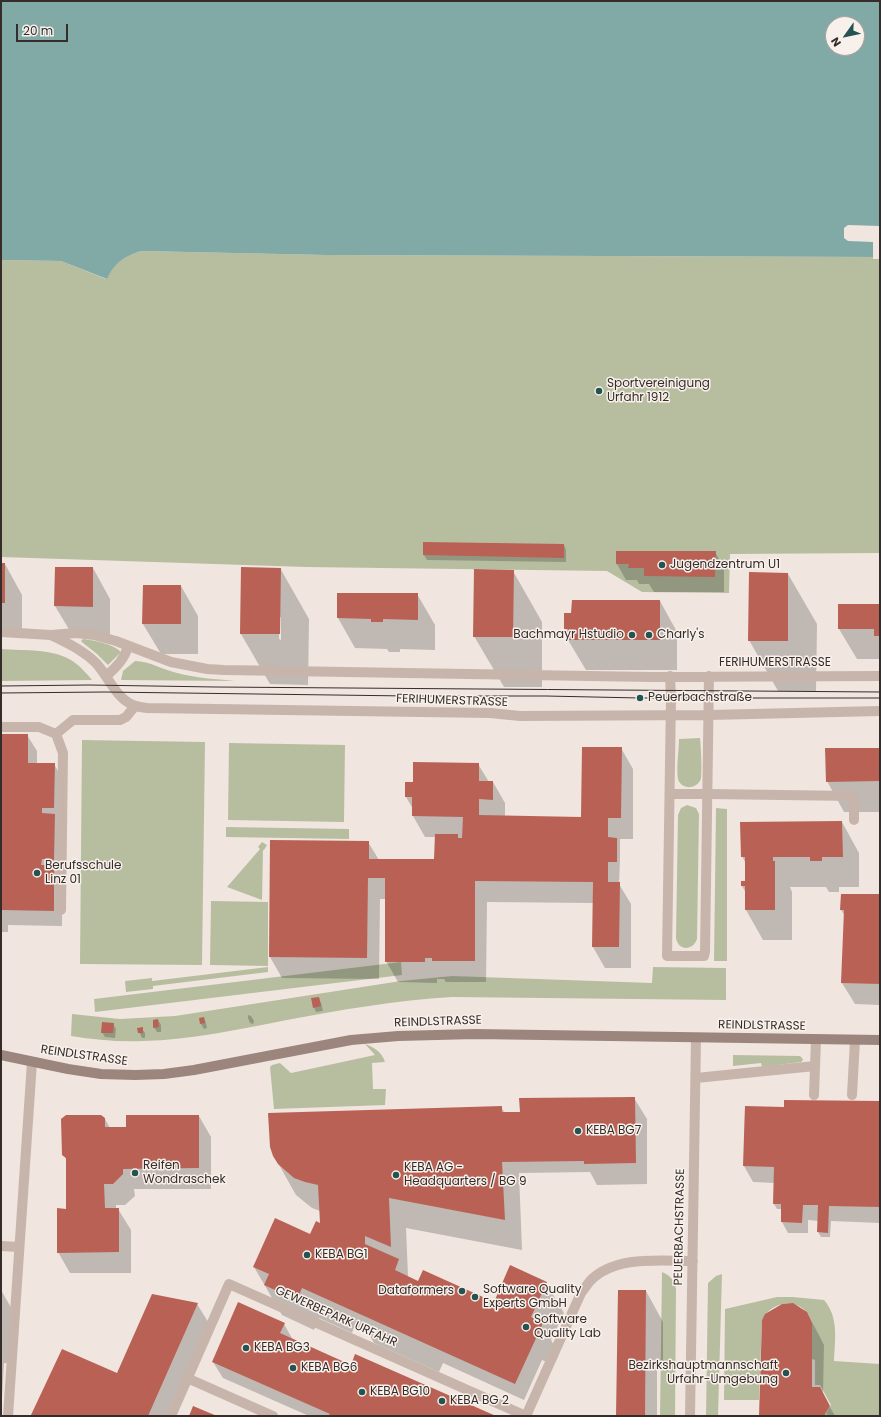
<!DOCTYPE html>
<html>
<head>
<meta charset="utf-8">
<style>
	body { margin:0 }
	#map { position:relative; width:881px; height:1417px; overflow:hidden; background:#f0e6df; font-family:Poppins,sans-serif }
	canvas { display:block }
	.frame { position:absolute; inset:0; border:2px solid #362c2a; pointer-events:none }
	.north { position:absolute; left:825px; top:16px; width:40px; height:40px; box-sizing:border-box; background:#f8f1eb; border:1px solid #aaa29e; border-radius:50%; rotate:237deg; font-size:11px; font-weight:700; line-height:16px; text-align:center; color:#362c2a }
	.north::after { content:''; display:block; margin:auto; width:14px; height:18px; background:#245351; clip-path:polygon(50% 0,100% 100%,50% 72%,0 100%) }
	.scale { position:absolute; left:16px; top:24px; width:52px; height:18px; box-sizing:border-box; border:2px solid #362c2a; border-top:0; padding-left:5px; font-size:12px; line-height:14px; white-space:nowrap; color:#362c2a; -webkit-text-stroke:3px #f8f1eb; paint-order:stroke }
</style>
</head>
<body>
<div id="map">
<canvas width="881" height="1417"></canvas>
<div class="frame"></div>
<div class="north">N</div>
<div class="scale">20 m</div>
</div>
<script>
const c = document.querySelector('canvas').getContext('2d');
c.lineJoin = 'round';
function paint(path, color) { c.fillStyle = color; c.fill(path, 'evenodd'); }
function stroke(path, color, width, dash) { c.strokeStyle = color; c.lineWidth = width; c.lineCap = dash ? 'butt' : 'round'; c.setLineDash(dash || []); c.stroke(path); }
function write(font, color, halo, rows, align = 'center') {
  c.font = font + ' Poppins,sans-serif'; c.lineWidth = 3; c.setLineDash([]); c.textBaseline = 'middle'; c.strokeStyle = halo; c.fillStyle = color; for (const [text, x, y, turn = 0] of rows) {
    c.save(); c.translate(x, y); c.rotate((+turn || 0) * Math.PI / 180); c.textAlign = isNaN(turn) ? turn : align; if (halo) c.strokeText(text, 0, 0); c.fillText(text, 0, 0); c.restore();
  }
}
paint(new Path2D(`
	M141 251 326 255 880 257V553L730 554 729 593 642 592 607 571 306 567 1 557V260L61 261 106 279C115 262 124 257 141 251Z
	M83 639C95 641 112 643 121 652L108 665 97 654 83 643 81 641Z
	M1 649C25 651 54 648 74 662 81 667 87 674 92 680L1 681Z
	M135 661C150 661 163 670 177 673 196 678 215 679 235 681L121 680 123 671Z
	M700 738C701 748 702 769 701 778 698 790 681 790 678 779 676 768 679 750 679 739Z
	M82 740 205 742 202 965 80 964Z
	M229 743 345 745 344 822 228 820Z
	M687 805 696 808 699 814 697 939C693 951 678 951 676 938L678 815 681 808Z
	M716 808 727 809V961H714Z
	M226 827 349 829V839L226 837Z
	M262 842 267 845 264 850H263L262 900 227 887 260 849 258 847Z
	M211 901 268 902V966L210 965Z
	M401 962 402 975 95 1012 94 999Z
	M268 967V972L153 986V989L126 992 125 981 152 978V981Z
	M653 967 726 968V1000L452 997C396 1000 342 1010 287 1020 240 1029 192 1040 143 1041 119 1042 95 1040 71 1036L72 1014 120 1019 175 1016 401 981 452 976 652 983Z
	M365 1044C374 1047 382 1052 385 1062L372 1063 373 1089H386L385 1105 274 1109 270 1067 272 1065 280 1063 291 1073 375 1055Z
	M733 1055 800 1056 802 1058 803 1060 801 1062 762 1067 761 1063 733 1066Z
	M662 1272C671 1276 674 1280 676 1289L675 1416H660Z
	M722 1274 718 1416H706L708 1283 716 1276Z
	M777 1297H793L824 1300C839 1317 835 1340 834 1361L880 1364V1416H828L826 1413 831 1405 820 1385H815V1360L812 1359V1323C805 1297 773 1298 762 1320L759 1400H724L725 1309Z`), '#b7bea0');
paint(new Path2D(`
	M1 1H880V257L326 255 141 251C124 257 115 262 107 279L61 261 1 260ZM833 24H857V48H833Z`), '#81aaa7');
paint(new Path2D(`
	M848 225 880 226V259H873V242L848 241 844 238V228Z`), '#f0e6df');
paint(new Path2D(`
	M424 543 564 545 566 550V562L427 560 424 555Z
	M617 552H715L724 568V592H654L649 584H639L637 580H626L617 564Z
	M1 564H5L22 595V633L1 632Z
	M93 568 110 599V637L73 636 55 606Z
	M280 568 309 619 308 685 270 684 241 634ZM279 617H281V640L279 639Z
	M513 571 542 622V687H504L474 636Z
	M788 574 817 624 816 691H778L749 640Z
	M181 586 198 616V654H161L143 624Z
	M417 594 435 625V650L400 649V652H389L387 649 355 648 338 618Z
	M660 601 677 632V670H586L568 640V635L565 629Z
	M880 605V659H857L839 629Z
	M1 735H27L37 751V764H54L63 780 62 926 8 925V932H1Z
	M621 748 633 769V839H620V859L619 884 631 904V968H605L593 947V903L487 902 486 982H446L444 979H437V983L398 982 386 961V899H380L379 979 282 978 270 957 368 842 379 860H435L436 837H425L413 816V809L406 797 414 783 478 764 489 782H493L505 803V817L582 818Z
	M880 749V812H844L827 781Z
	M842 822 859 853V887H839V892H829L826 887H790L792 892V940H763L746 910V893L742 886V882H746V864L742 856Z
	M842 895H880V1005L855 1004 842 983 845 916 841 910Z
	M319 998 321 1003 323 1011 316 1012 314 1007Z
	M248 1015 251 1016 254 1021 253 1024 250 1023 248 1018Z
	M204 1018 206 1023 207 1028 204 1029 201 1024 200 1019Z
	M158 1020 161 1025V1032H157L154 1027Z
	M113 1024 116 1029 115 1038 105 1037 102 1032Z
	M138 1029H142L145 1033V1038H142Z
	M634 1098 647 1119V1184L597 1185 590 1172 519 1173 522 1250 406 1228 408 1276 409 1278 418 1282 493 1303 546 1283 564 1313 551 1340 559 1354 554 1365 542 1360 524 1400 443 1363 439 1372 374 1343 369 1334 354 1327 352 1333 319 1318 314 1330 282 1315 254 1267 311 1235 321 1225 320 1211 312 1208 296 1195 274 1156 501 1107 505 1113H521Z
	M880 1102V1223L831 1221 830 1237H821L818 1232 819 1221 808 1220V1233H788L782 1222V1209H777L774 1204 775 1183 753 1182 744 1166 745 1107 785 1108Z
	M199 1116 211 1137V1189H134L135 1196 125 1205H116V1209H118L131 1230V1273H70L58 1252 67 1210V1161L63 1154 105 1119 110 1128H127Z
	M1 1290 17 1318 14 1364 4 1363 1 1415Z
	M646 1291 663 1322V1369H657V1416H617Z
	M197 1304 210 1325 170 1416H32V1415L118 1374Z
	M807 1313 819 1335 824 1345 823 1395 835 1416H761Z
	M284 1324 293 1340 351 1366 493 1416H309L223 1378 213 1362Z`), '#0003');
paint(new Path2D(`
	M423 542 564 544V558L423 555Z
	M616 551H716L715 577 644 576V568H628L629 564H616Z
	M1 563H5V603H1Z
	M55 567H93V607L54 606Z
	M241 567 281 568 280 634H240Z
	M474 569 514 570 513 637H473Z
	M749 572 788 573V641H748Z
	M143 585H181V624H142Z
	M337 593H418V620L383 619V622H371V619L337 618Z
	M572 600H660V640H567L568 629H564V613H571Z
	M838 604H880V636H874V629H838Z
	M1 734H28V763H55L54 808H42V813L55 814 54 860 42 859 41 865H54V911L1 910Z
	M582 747H622L621 818H608V837L617 838V862H608V882H620L619 947H592L593 882 475 881V961H432V958H425V962H385V878H368L367 958 269 957 270 840 369 841V859H434L435 834H458V838H462L463 817 412 816V797H405V782H413V762L479 763V781H493V800L479 799V815L581 817Z
	M825 748H880V781L826 782Z
	M842 821 843 857H822V861H810V857H773V861H775V910H745V886H741V881H745V857H741L740 822Z
	M841 894H880V984L841 983 844 910H840Z
	M319 997 321 1006 313 1008 311 998Z
	M204 1017 205 1023 200 1024 199 1018Z
	M158 1019 159 1027 153 1028V1020Z
	M102 1022 114 1023 113 1033H101Z
	M143 1027V1033H138L137 1028Z
	M635 1097 636 1163 584 1164V1161L502 1162 505 1220 389 1198 391 1247 365 1236V1244L399 1259 395 1270 418 1281 423 1270 494 1302 510 1265 547 1282 531 1317 543 1323 515 1384 302 1288 297 1300 264 1285 269 1274 253 1267 275 1218 310 1234 316 1221 320 1223 318 1185 305 1182 294 1178 278 1164 273 1156 270 1147 268 1113 502 1106V1112H520L519 1098Z
	M784 1100 880 1101V1207L829 1206 828 1233 817 1232 818 1205H803L802 1223 781 1222V1204H773L774 1167 743 1166 745 1106 784 1107Z
	M66 1115H101L105 1118V1127H126V1115H199V1168L123 1169V1174L113 1184H104L105 1208H119V1252L57 1253V1208L66 1209V1158L62 1155 61 1119Z
	M618 1290H646L645 1416H616Z
	M152 1294 198 1303 148 1416H33L31 1415 62 1349 117 1373Z
	M238 1302 285 1323 280 1333 351 1365 355 1354 496 1416H328L330 1414 212 1362Z
	M793 1303 807 1312 810 1318 812 1323V1387H820L830 1406 825 1414 826 1416H759L762 1320 765 1314 782 1304Z
	M193 1406 217 1416H189Z`), '#b96154');
stroke(new Path2D(`
	M106 676C116 668 125 658 128 646
	M1 727H39L56 734
	M708 794 854 796V820
	M61 910 63 753 56 734 73 720H120L126 717 135 706
	M696 1078 815 1066
	M814 1095 816 1040
	M852 1095 855 1040`), '#c7b5ac', 10);
stroke(new Path2D(`
	M1 632 51 635 76 633 94 635 116 641 171 662 207 669 224 670 651 677 880 676
	M51 635C67 643 83 650 96 663 107 675 115 695 129 703 135 707 141 707 147 708L490 713 520 716 709 715 880 711
	M670 676 671 698 667 956H704L705 952 709 676
	M670 794H708
	M1 1246 19 1247
	M187 1378 273 1416
	M8 1416 32 1062
	M171 1416 229 1284 526 1416
	M526 1416 581 1293C584 1289 587 1285 590 1281 615 1255 660 1261 693 1261
	M690 1416 696 1038`), '#c7b5ac', 10);
stroke(new Path2D(`
	M1 1055 68 1069 101 1074 135 1075 164 1074 194 1070 351 1040 398 1036 475 1034 880 1040`), '#9b857d', 10);
stroke(new Path2D(`
	M1 686 89 685 215 687 880 692
	M1 693 105 692 409 696H546L640 698H880`), '#362c2a', 1);
for (const [x, y, r, color] of [
	[599,391,4,"#245351"],
	[662,565,4,"#245351"],
	[632,635,4,"#245351"],
	[649,635,4,"#245351"],
	[640,698,4,"#245351"],
	[37,873,4,"#245351"],
	[578,1131,4,"#245351"],
	[135,1173,4,"#245351"],
	[396,1175,4,"#245351"],
	[307,1255,4,"#245351"],
	[462,1291,4,"#245351"],
	[475,1297,4,"#245351"],
	[526,1327,4,"#245351"],
	[246,1348,4,"#245351"],
	[293,1368,4,"#245351"],
	[786,1373,4,"#245351"],
	[362,1392,4,"#245351"],
	[442,1401,4,"#245351"]
]) { const dot = new Path2D(); dot.arc(x, y, r, 0, 2 * Math.PI); c.fillStyle = color; c.fill(dot); stroke(dot, '#f8f1eb', 1.5); }
write('12px', '#362c2a', '#f8f1eb', [
	["Sportvereinigung",607,384],
	["Urfahr 1912",607,398],
	["Jugendzentrum U1",670,565],
	["Bachmayr Hstudio",624,635,"right"],
	["Charly's",657,635],
	["Peuerbachstraße",648,698],
	["Berufsschule",45,866],
	["Linz 01",45,880],
	["KEBA BG7",586,1131],
	["Reifen",143,1166],
	["Wondraschek",143,1180],
	["KEBA AG -",404,1168],
	["Headquarters / BG 9",404,1182],
	["KEBA BG1",315,1255],
	["Software Quality",483,1290],
	["Experts GmbH",483,1304],
	["Dataformers",454,1291,"right"],
	["Software",534,1320],
	["Quality Lab",534,1334],
	["KEBA BG3",254,1348],
	["Bezirkshauptmannschaft",778,1366,"right"],
	["Urfahr-Umgebung",778,1380,"right"],
	["KEBA BG6",301,1368],
	["KEBA BG10",370,1392],
	["KEBA BG 2",450,1401]
], 'left');
write('12px', '#362c2a', '#f8f1eb', [
	["FERIHUMERSTRASSE",775,663],
	["FERIHUMERSTRASSE",452,701,2],
	["REINDLSTRASSE",438,1022,-2],
	["REINDLSTRASSE",762,1026,1],
	["REINDLSTRASSE",84,1056,8],
	["PEUERBACHSTRASSE",680,1227,-89],
	["GEWERBEPARK URFAHR",336,1317,24]
]);
</script>
</body>
</html>
